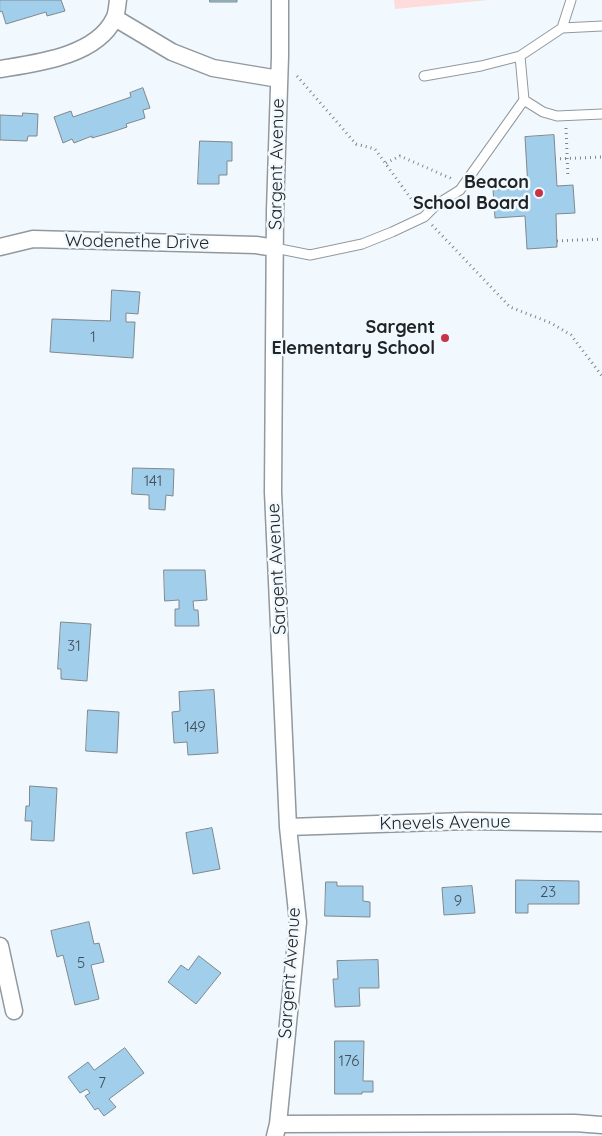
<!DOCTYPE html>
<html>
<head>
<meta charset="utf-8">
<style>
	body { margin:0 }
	canvas { display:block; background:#f2f9fe }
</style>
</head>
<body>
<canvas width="602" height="1136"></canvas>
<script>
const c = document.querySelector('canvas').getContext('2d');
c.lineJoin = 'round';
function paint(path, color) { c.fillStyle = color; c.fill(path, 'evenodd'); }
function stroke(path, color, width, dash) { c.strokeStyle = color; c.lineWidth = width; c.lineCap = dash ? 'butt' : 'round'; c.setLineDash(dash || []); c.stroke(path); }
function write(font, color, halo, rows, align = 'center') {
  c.font = font + ' Quicksand,sans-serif'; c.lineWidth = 5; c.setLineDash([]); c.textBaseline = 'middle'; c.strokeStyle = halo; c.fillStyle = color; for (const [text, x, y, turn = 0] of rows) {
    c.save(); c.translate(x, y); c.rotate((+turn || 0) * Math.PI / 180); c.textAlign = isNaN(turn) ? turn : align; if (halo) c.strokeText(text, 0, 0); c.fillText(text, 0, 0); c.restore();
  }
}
paint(new Path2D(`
	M394 0H489L395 9Z`), '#fedcdb');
const building = new Path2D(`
	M0 0H61L65 11 47 16 46 12 6 24 2 11 0 12Z
	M210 0H237V2H210Z
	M143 88 150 108 143 110 145 118 126 124 127 127 109 133 92 138V136L74 143 72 139 63 143 54 117 71 111 73 117 131 97 130 93Z
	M23 113 38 114 37 136H28L27 141 0 140V115L22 116Z
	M554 135 557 186 573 185 575 213 556 214 557 247 527 249 525 216 495 218 493 190 528 188 525 137Z
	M200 141 232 142V161H227V175H219V184H198Z
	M112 290 140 292 138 314 126 313V322H135L133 358 50 352 52 319 110 321Z
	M133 468 174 469 173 496 166 495 165 510 149 509V495L132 494Z
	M164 570H205L207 600 193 601 194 610H198L199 626H175V609H179V600L165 601Z
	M61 622 91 624 87 681 61 679V669H58Z
	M214 690 218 753 188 755 187 742 174 743 172 712 180 711 179 692Z
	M88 710 119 712 117 753 86 751Z
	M30 786 57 788 54 841 31 840 32 821H25L26 806H29Z
	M212 828 220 869 193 874 186 833Z
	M516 880 579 881V904H528V913H516Z
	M326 882H337V886H363V901L370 902V917L325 916Z
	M472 886 475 913 444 915 442 888Z
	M89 922 94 944 99 943 104 962 91 965 99 999 75 1005 63 955 57 957 51 931Z
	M199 956 221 973 196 1004 168 982 181 965 188 970Z
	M378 960 379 988H359L360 1006 335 1007 333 979H338L337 961Z
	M335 1041H364L363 1081H373V1092H362V1094H335Z
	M125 1048 144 1073 109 1099 116 1107 104 1116 98 1108 95 1110 85 1096 90 1093 87 1089 80 1093 68 1077 88 1062 94 1070Z`);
paint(building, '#a1ceea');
stroke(building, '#80888d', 1);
const service = new Path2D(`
	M562 28 571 0
	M424 76 481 66 520 56 562 28 602 26
	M524 100 543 112 557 116 602 114
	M275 248 310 255 362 244 392 232 424 217 436 205 460 190 524 100 520 56`);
const minor = new Path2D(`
	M115 18 172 52 213 68 279 79
	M0 69C37 63 96 56 114 19 117 14 117 6 118 0
	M0 247 33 239 256 245 275 248
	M288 827 467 821 602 823
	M0 946 14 1011
	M278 1124 575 1123 602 1125
	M275 1136 278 1124 298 922 288 827 273 492 275 211 280 56V0`);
stroke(service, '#91999f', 11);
stroke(minor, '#91999f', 19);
stroke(new Path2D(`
	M297 76 356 144 375 149 417 207
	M566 128 568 178
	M555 159 602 157
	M386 163 400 156 450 178 453 181
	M432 225 510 307 551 323 571 335 602 376
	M557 241 602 239`), '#82868a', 3, [1, 4]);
stroke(service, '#fff', 9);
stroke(minor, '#fff', 16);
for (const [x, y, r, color] of [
	[539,193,5,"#c53547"],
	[445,338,5,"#c53547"]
]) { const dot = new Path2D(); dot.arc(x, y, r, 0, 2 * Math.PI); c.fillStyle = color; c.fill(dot); stroke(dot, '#f2f9fe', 2); }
write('15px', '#414e57', null, [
	["1",93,337],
	["141",153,481],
	["31",74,646],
	["149",195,727],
	["23",548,892],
	["9",458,901],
	["5",81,963],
	["176",349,1061],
	["7",102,1083]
]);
write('18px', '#212426', '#f2f9fe', [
	["Sargent Avenue",277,164,-89],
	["Wodenethe Drive",137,242,1],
	["Sargent Avenue",277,569,-93],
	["Knevels Avenue",445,823,-1],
	["Sargent Avenue",290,973,-86]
]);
write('bold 18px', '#212426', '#f2f9fe', [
	["Beacon",529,183],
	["School Board",529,204],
	["Sargent",435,328],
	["Elementary School",435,349]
], 'right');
</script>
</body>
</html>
